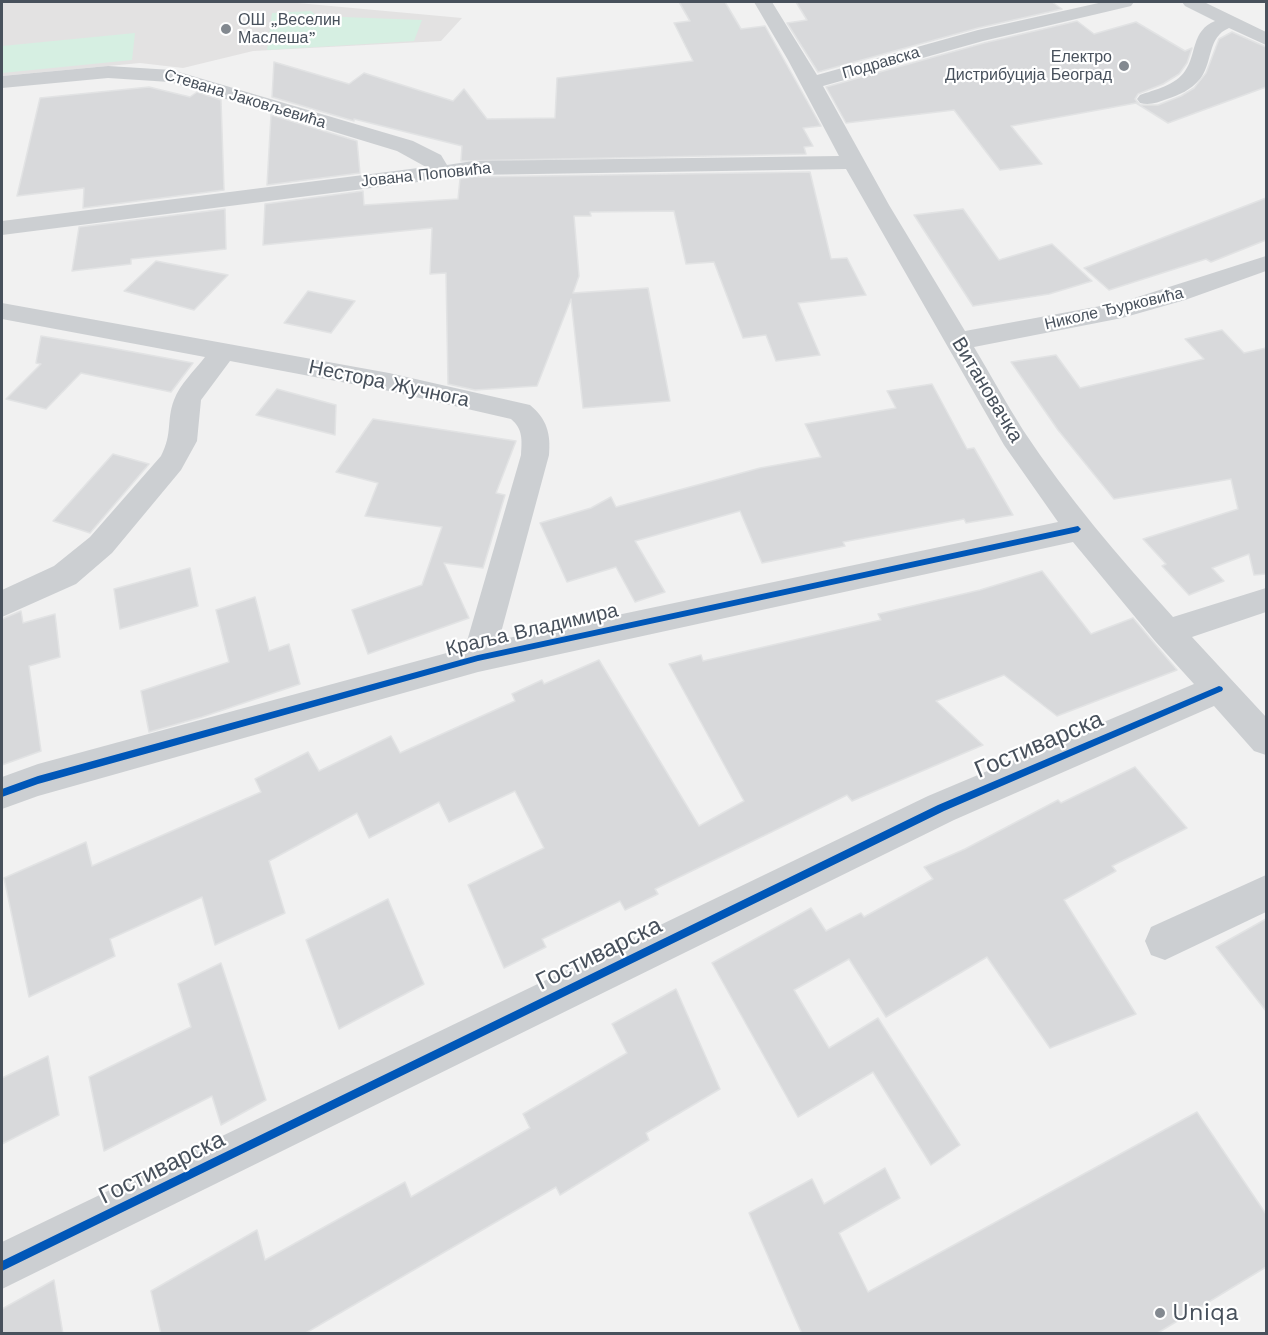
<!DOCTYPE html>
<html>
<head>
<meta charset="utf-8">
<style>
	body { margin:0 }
	#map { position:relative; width:1268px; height:1335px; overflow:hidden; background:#f1f1f1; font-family:"Work Sans",sans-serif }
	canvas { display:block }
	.frame { position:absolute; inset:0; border:3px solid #48515c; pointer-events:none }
</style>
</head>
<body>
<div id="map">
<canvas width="1268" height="1335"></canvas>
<div class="frame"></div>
</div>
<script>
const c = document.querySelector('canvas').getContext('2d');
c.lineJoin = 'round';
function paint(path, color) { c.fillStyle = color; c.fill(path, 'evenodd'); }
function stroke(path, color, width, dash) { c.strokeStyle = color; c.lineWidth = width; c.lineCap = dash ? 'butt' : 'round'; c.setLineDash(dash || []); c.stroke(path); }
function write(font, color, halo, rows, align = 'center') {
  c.font = font + ' "Work Sans",sans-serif'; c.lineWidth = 4.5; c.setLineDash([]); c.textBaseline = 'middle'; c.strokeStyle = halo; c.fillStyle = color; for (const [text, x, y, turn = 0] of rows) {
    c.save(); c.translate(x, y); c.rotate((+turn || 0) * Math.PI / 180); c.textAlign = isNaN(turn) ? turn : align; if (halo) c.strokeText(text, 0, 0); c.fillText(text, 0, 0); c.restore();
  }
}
paint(new Path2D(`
	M2 2H287L462 18 441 41 253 51 183 68 140 63 2 76Z`), '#e3e2e2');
paint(new Path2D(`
	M311 11 317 16 422 20 414 41 267 50 272 13Z
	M135 33 132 60 2 73V46Z`), '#d6efe2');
const building = new Path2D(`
	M679 2H725L741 29 765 26 821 126 803 128 813 146 804 147 806 154 461 161 462 146 354 119V121L272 97 274 62 349 84 364 73 453 101 464 89 487 119 555 118 557 78 693 61 674 23 690 21Z
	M796 2H1052L1062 9 978 28 818 72 787 23 807 20Z
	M1077 21 1094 34 1136 22 1185 51 1192 48 1187 63 1179 74 1163 84 1138 94 1135 99 1140 105H1158L1181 96 1194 88 1206 73 1219 39 1232 32 1266 47V87L1168 123 1136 103 1011 126 1042 164 1000 170 954 110 846 123 826 87 984 43Z
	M149 87 190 97 197 92 221 100 224 190 83 208 84 188 17 196 40 98Z
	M271 115 357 141 360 173 267 185Z
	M810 172 831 259 847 258 866 295 798 303 820 355 776 361 766 335 743 338 714 262 686 264 674 211 590 212 591 216H574L579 276 573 293 648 288 670 401 583 408 571 299 537 386 475 390 448 384 446 273 430 274 432 228 263 245 265 204 363 191 364 205 458 199 460 179 473 177Z
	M1266 198V240L1211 262 1206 259 1109 290 1084 268Z
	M225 209 226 249 131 259V264L72 271 79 227Z
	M963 209 999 260 1052 244 1092 281 1049 294 973 306 914 215Z
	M156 261 228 275 194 310 124 291Z
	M308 291 355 301 331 333 284 323Z
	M1222 330 1244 353 1266 348V574L1254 575 1249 554 1212 568 1224 581 1189 595 1162 566 1166 564 1143 539 1238 509 1231 479 1114 499 1058 430 1011 362 1056 355 1080 388 1204 359 1185 339Z
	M41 336 106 347 193 363 171 392 81 373 46 409 6 399 41 364 36 363Z
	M932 384 967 449 974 448 1013 515 966 523 964 519 843 542 845 546 762 563 740 511 635 541 665 592 635 602 616 567 567 582 540 523 591 508 611 497 616 507 760 468 821 457 805 424 896 408 887 391Z
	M277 389 336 405 335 435 256 415Z
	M373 419 516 441 496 493 505 495 483 568 444 563 469 618 368 654 352 610 422 585 442 527 365 516 378 483 336 472Z
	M113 454 149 464 90 533 53 521Z
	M190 568 198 606 120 629 114 589Z
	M1042 571 1091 634 1133 618 1177 670 1057 716 1004 675 936 701 983 745 852 801 847 795 655 889 658 894 625 910 620 901 542 939 546 947 504 968 468 885 544 848 515 791 449 822 439 802 369 838 357 813 269 861 285 913 215 945 202 897 110 939 115 956 29 997 4 878 86 842 92 866 261 792 255 779 308 752 319 771 391 736 400 753 515 701 512 694 542 680 544 684 599 660 699 826 744 801 669 664 701 655 703 661 881 620 878 614 980 590Z
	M255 597 269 651 289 644 300 684 202 717 149 732 141 691 229 662 216 610Z
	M21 611 23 623 55 614 60 657 29 666 41 751 2 765V619Z
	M1135 767 1187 828 1112 866 1116 871 1064 900 1136 1014 1050 1048 987 957 886 1017 849 959 794 990 829 1048 878 1018 960 1145 931 1165 873 1072 798 1117 712 963 811 908 826 931 861 913 864 917 933 879 924 867 965 849 1058 800 1061 803Z
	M388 899 424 984 339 1029 306 940Z
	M1266 919V1011L1216 947Z
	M221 963 266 1100 221 1125 212 1096 104 1151 89 1077 191 1027 178 984Z
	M676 989 720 1089 646 1133 649 1140 560 1195 556 1187 304 1334H161L151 1291 257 1230 265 1260 405 1182 411 1197 530 1128 523 1114 627 1053 612 1024Z
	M48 1056 59 1115 2 1144V1078Z
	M1197 1112 1266 1214V1267L1156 1334H802L749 1213 812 1179 824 1204 885 1168 900 1198 839 1233 868 1292Z
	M54 1280 63 1334H2V1309Z`);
paint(building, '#d8d9db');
stroke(building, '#e2e3e4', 1.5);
paint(new Path2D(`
	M754 2H772L817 75 978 30 1103 2H1134L1131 6 983 41 823 86 889 205 965 331 1122 302 1266 256V271L1185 300 1122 318 974 347C990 374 1006 403 1023 430 1067 497 1119 557 1173 617L1266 588V612L1192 637 1266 717V755L1254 751 1214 706 954 820 2 1289V1242L928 796 1194 684 1155 641 1073 542 478 672 38 796 2 809V777L38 764 465 648 521 455C522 440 523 429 511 419L389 391 230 361 201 400 197 441 181 470 112 553 76 584 2 617V590L54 566 90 537 161 456C173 433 166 421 174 400 180 384 195 370 205 357L2 319V303L389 373 530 405C547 419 551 434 549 455L499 640 1058 522 1004 445 846 169 473 175 2 235V221L426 167 397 151 170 82 108 78 2 88V76L108 66 172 70 413 141 441 155 447 165 473 161 839 156 788 60Z
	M1182 2H1204L1266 32V45L1229 28C1207 37 1213 63 1200 79 1191 90 1179 95 1167 99 1158 102 1150 106 1140 103L1137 99 1140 95C1154 90 1176 85 1185 71 1197 54 1191 31 1215 21L1185 6Z
	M1266 875V912L1165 960 1151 955 1145 941 1151 927Z`), '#cccfd2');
paint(new Path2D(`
	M1078 526 1081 529 1078 532 478 661 38 784 2 797V789L38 776 478 655Z
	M1219 686 1222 687 1223 689 1222 691 944 811 2 1271V1261L938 805Z`), '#0057b8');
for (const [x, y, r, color] of [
	[226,29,6,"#838990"],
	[1124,66,6,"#838990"],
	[1160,1313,6,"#838990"]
]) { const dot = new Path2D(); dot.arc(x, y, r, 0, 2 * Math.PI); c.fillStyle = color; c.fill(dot); stroke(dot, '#fff', 2); }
write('16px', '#48515c', '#fff', [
	["ОШ „Веселин",238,20],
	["Маслеша”",238,38],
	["Електро",1112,57,"right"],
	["Дистрибуција Београд",1112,75,"right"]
], 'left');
write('16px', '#48515c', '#fff', [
	["Подравска",881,63,-16],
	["Стевана Јаковљевића",245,99,17],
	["Јована Поповића",426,175,-6],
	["Николе Ђурковића",1114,309,-13]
]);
write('20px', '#48515c', '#fff', [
	["Нестора Жучнога",389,384,12],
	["Витановачка",987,390,59],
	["Краља Владимира",532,630,-13]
]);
write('24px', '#48515c', '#fff', [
	["Гостиварска",1039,745,-23],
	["Гостиварска",599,954,-26],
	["Гостиварска",162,1168,-26]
]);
write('24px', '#48515c', '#fff', [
	["Uniqa",1172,1313]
], 'left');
</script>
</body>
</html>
